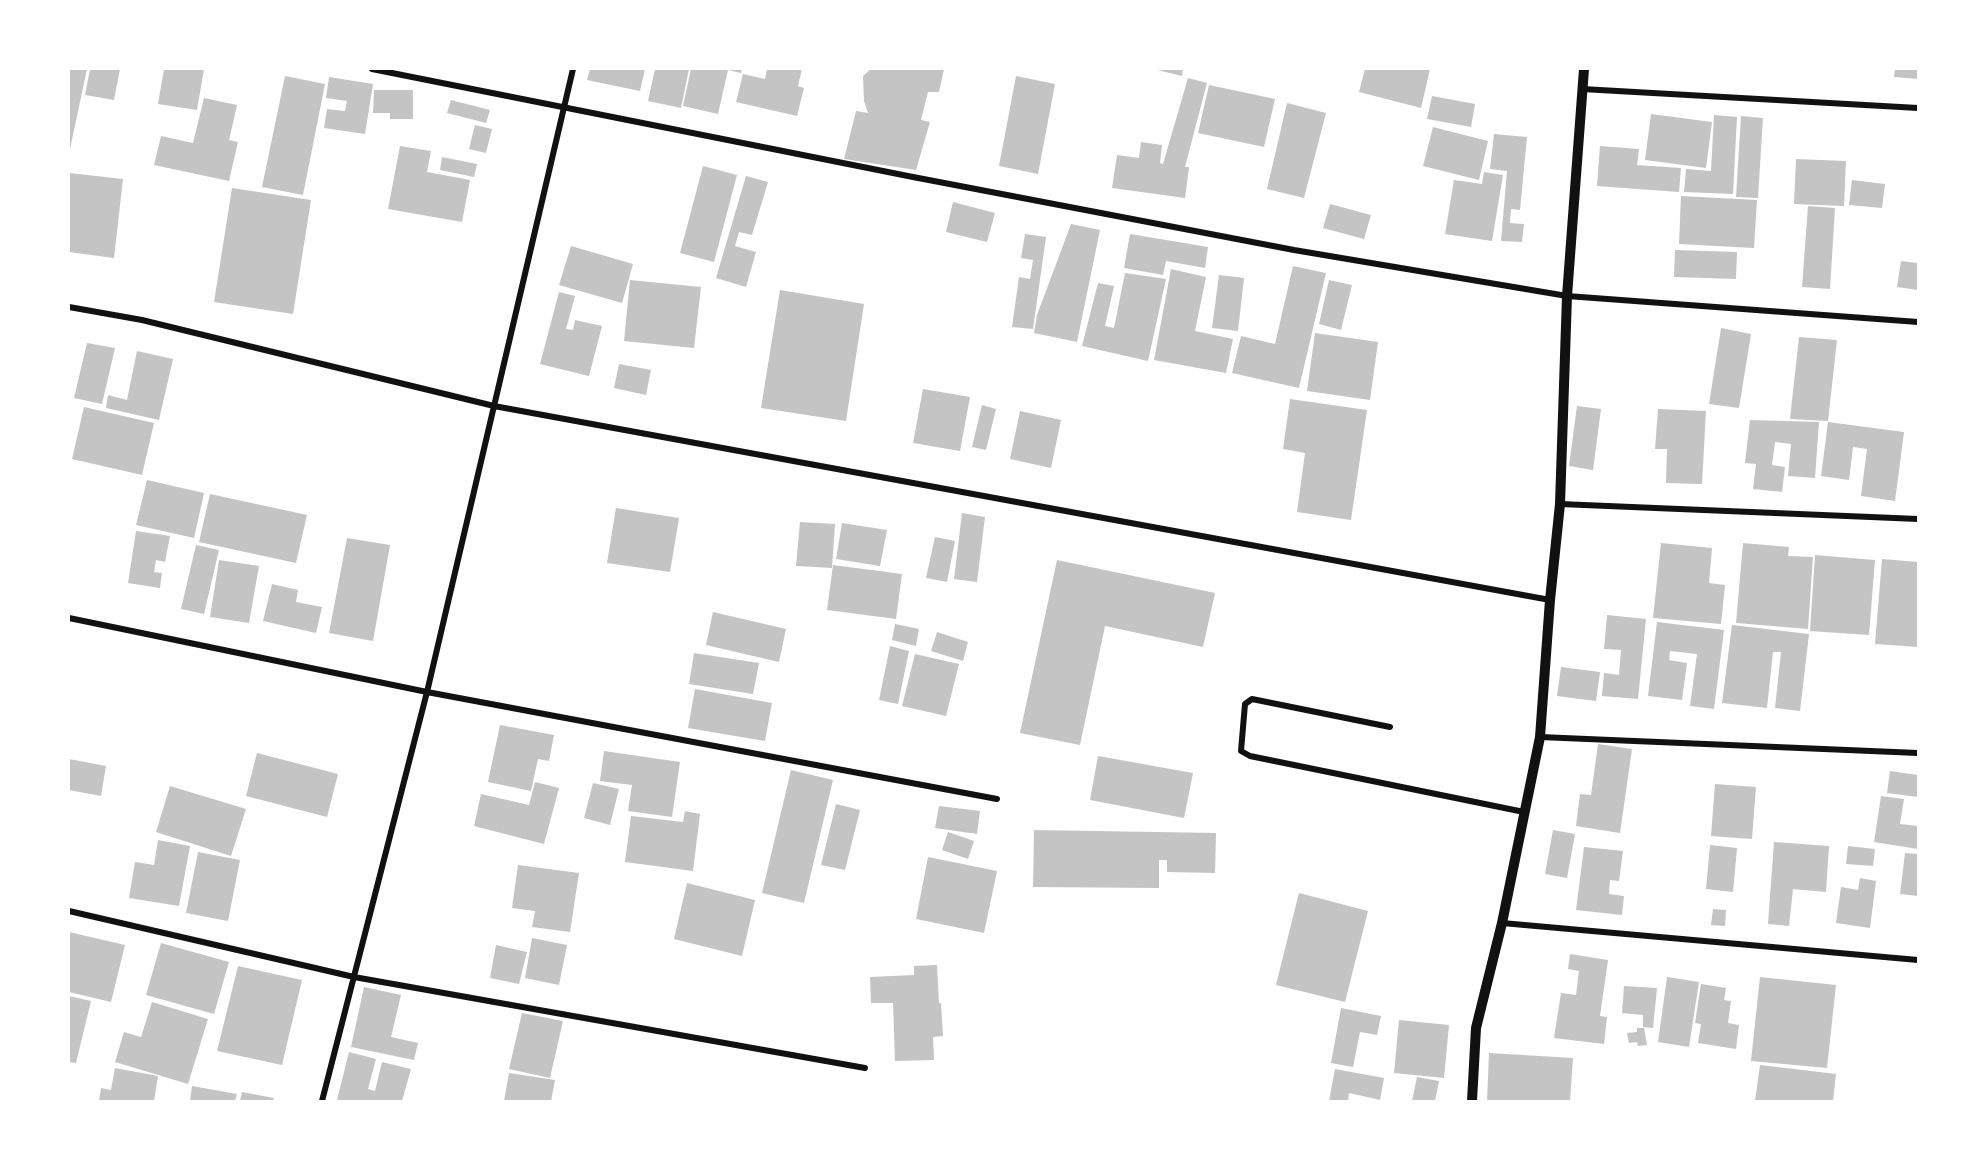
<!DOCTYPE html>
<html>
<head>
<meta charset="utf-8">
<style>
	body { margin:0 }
	#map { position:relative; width:1987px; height:1170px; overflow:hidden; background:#fff; font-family:Karla,sans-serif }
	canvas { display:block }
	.frame { position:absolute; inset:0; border:70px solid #fff; pointer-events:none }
</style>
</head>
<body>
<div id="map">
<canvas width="1987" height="1170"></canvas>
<div class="frame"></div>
</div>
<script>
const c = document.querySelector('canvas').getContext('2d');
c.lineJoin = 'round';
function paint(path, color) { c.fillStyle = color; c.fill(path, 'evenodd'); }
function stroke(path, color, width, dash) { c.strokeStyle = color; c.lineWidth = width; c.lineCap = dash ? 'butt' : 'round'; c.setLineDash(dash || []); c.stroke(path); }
paint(new Path2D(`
	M69 69H87L70 149H69Z
	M90 69H120L114 100 85 95Z
	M164 69H204L197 110 158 104Z
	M590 69H645L640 91 587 80Z
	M655 69H689L681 108 648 101Z
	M691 69H742L741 73 728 70 718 114 683 106Z
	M767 69H802L798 86 804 88 797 116 736 102 743 74 765 79Z
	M871 69H944L939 92H928L921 120 930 122 916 170 844 159 856 111 868 113 864 101 863 76Z
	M1153 69H1183L1182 76Z
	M1365 69H1430L1421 108 1359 92Z
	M1895 69H1918V79L1894 77Z
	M285 76 325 84 303 195 262 187Z
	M1016 76 1055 84 1038 174 999 166Z
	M329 77 373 84 365 134 324 128 327 109 345 111 347 101 326 98Z
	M1188 78 1207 83 1185 167H1189L1185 198 1112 188 1117 155 1139 158 1141 142 1162 145 1160 163 1163 164Z
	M1209 85 1275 99 1264 147 1198 133Z
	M374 90H413V119H390V113H373Z
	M1432 96 1475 104 1471 127 1427 119Z
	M204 98 237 105 229 140 238 142 229 181 154 165 161 136 193 143Z
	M451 100 490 110 486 123 447 113Z
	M1287 103 1326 113 1304 198 1267 189Z
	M1651 114 1712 122 1706 168 1645 160Z
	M1714 115 1737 117 1733 194 1684 192 1686 169 1711 171Z
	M1741 116 1763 118 1758 198 1736 197Z
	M475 125 492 129 486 153 469 149Z
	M1433 127 1488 141 1479 180 1423 166Z
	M1494 134 1527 137 1520 210 1511 209 1510 223 1524 224 1522 242 1501 241 1507 171 1490 169Z
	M400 146 431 151 427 172 470 180 462 222 388 209Z
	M1600 146 1639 149 1637 165 1681 168 1679 192 1597 186Z
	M442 157 477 164 474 177 440 170Z
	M1796 159 1846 161 1844 206 1794 204Z
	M703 166 737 175 714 262 680 253Z
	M1484 172 1503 175 1492 241 1445 234 1454 180 1482 184Z
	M69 173 123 179 114 258 69 252Z
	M746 176 768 182 752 235 739 232 735 246 756 252 746 287 716 278Z
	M1852 180 1885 184 1882 208 1849 205Z
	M232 188 311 200 293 314 214 302Z
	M1681 196 1757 200 1754 248 1679 244Z
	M953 202 995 213 987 242 946 232Z
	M1330 204 1371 215 1364 239 1323 228Z
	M1808 206 1835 208 1830 289 1802 287Z
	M1071 224 1100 230 1077 342 1034 333 1037 315Z
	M1025 234 1046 237 1033 329 1012 327 1019 277 1030 279 1033 260 1021 258Z
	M1130 234 1208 247 1205 268 1166 261 1163 275 1124 268Z
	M571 246 633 264 622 303 559 285Z
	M1675 250 1737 252 1736 279 1674 277Z
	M1901 261 1918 263V290L1897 287Z
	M1293 266 1326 273 1299 388 1232 373 1241 336 1275 344Z
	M1171 269 1206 277 1195 331 1233 339 1226 373 1154 360Z
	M1125 273 1166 279 1148 361 1082 346 1098 283 1114 286 1105 326 1114 328Z
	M1219 275 1244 278 1238 331 1212 328Z
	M630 280 701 287 694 348 624 341Z
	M1329 280 1352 285 1341 330 1319 324Z
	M780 290 864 304 846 421 761 408Z
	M559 292 575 296 566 329 573 330 575 320 602 326 589 376 540 364Z
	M1721 328 1751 334 1739 408 1709 404Z
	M1315 333 1378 342 1370 400 1307 391Z
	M1799 337 1837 340 1828 421 1790 419Z
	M87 343 115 348 102 404 74 398Z
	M137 351 173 359 159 420 106 408 108 395 127 400Z
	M619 364 651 370 646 395 614 388Z
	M923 389 970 397 960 451 913 443Z
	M1290 399 1367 410 1351 520 1297 512 1305 453 1283 449Z
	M982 405 996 409 986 450 972 447Z
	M1577 406 1601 409 1593 470 1569 466Z
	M84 407 154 423 142 475 72 459Z
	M1658 409 1706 411 1702 484 1666 483 1667 449H1655Z
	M1020 411 1061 420 1051 468 1010 459Z
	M1750 420 1819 422 1815 478 1788 476 1791 444 1775 442 1772 465 1785 467 1782 492 1753 489 1756 464 1745 463Z
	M1828 422 1904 432 1895 501 1861 496 1867 449 1853 447 1849 480 1821 476Z
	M147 480 204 493 194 538 136 525Z
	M210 494 307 515 296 563 199 542Z
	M616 508 679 518 670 572 607 563Z
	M962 513 985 517 977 582 954 579Z
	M800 522 835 524 832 568 796 566Z
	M842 523 887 530 880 566 836 559Z
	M136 531 170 536 165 562 156 560 154 572 162 573 160 588 128 583Z
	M935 537 955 541 947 582 926 578Z
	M347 538 390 545 373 641 329 633Z
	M1661 543 1712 548 1709 583 1725 585 1721 624 1653 618Z
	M1743 543 1789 547 1788 556 1813 557 1808 629 1736 623Z
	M196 545 219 550 204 614 181 609Z
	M1815 555 1875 560 1869 635 1810 631Z
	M1882 559 1918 562V647L1875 644Z
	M219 560 259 566 249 623 210 617Z
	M1057 560 1215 593 1203 647 1105 626 1080 745 1020 733Z
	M833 565 902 574 896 619 827 610Z
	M272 584 298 590 296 602 322 607 316 633 263 621Z
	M713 612 786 629 779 662 706 645Z
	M1607 615 1646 619 1638 699 1602 696 1604 673 1619 675 1621 650 1604 649Z
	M1657 622 1724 630 1714 709 1690 706 1697 654 1670 651 1669 660 1687 663 1682 700 1648 696Z
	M895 624 919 629 916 646 892 640Z
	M1732 625 1809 634 1800 711 1775 708 1781 652H1773L1767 708 1722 703Z
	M937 632 968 642 963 661 931 651Z
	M890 646 909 651 898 704 879 700Z
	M694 653 759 663 753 694 689 684Z
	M915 654 959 664 946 716 902 706Z
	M1561 667 1600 672 1596 701 1557 696Z
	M695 689 772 703 765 741 688 728Z
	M500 725 554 735 549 761 538 759 531 791 488 782Z
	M1598 744 1632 749 1620 833 1576 826 1580 794 1591 795Z
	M604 751 680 762 672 817 628 811 632 785 600 781Z
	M257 753 338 774 327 817 246 796Z
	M1098 756 1193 773 1184 818 1090 800Z
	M69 759 106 766 101 796 69 790Z
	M791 770 833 780 804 903 762 893Z
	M1890 771 1918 775V797L1887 793Z
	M535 782 559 788 544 844 474 826 481 794 529 805Z
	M593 783 619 789 610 825 584 818Z
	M1715 784 1756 787 1752 839 1711 836Z
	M170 786 246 809 231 856 156 832Z
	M1881 796 1904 799 1900 824 1918 826V849L1874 842Z
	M836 804 860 810 845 870 821 865Z
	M939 806 980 811 977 834 935 828Z
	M685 811 700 814 693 871 625 862 631 816 683 822Z
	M1034 830 1216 833 1215 873 1167 872V860H1159V888L1033 887Z
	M1553 830 1575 834 1567 878 1545 874Z
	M948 832 974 841 968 859 942 850Z
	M158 840 190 846 179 906 129 898 135 862 154 865Z
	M1774 842 1829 846 1826 892 1793 889 1789 926 1768 924Z
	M1710 845 1737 848 1733 892 1706 889Z
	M1848 846 1875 849 1873 866 1846 864Z
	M1584 847 1623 851 1619 881 1610 880 1609 894 1624 896 1622 915 1576 910Z
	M198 852 240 860 228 921 186 913Z
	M1905 853 1918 854V896L1900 894Z
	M928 857 997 871 984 933 916 919Z
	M518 865 579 873 570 932 532 927 535 911 512 908Z
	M1860 878 1876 881 1870 928 1836 923 1841 887 1858 890Z
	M687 883 755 900 742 956 674 939Z
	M1299 893 1368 911 1345 1002 1276 985Z
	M1713 909 1726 910 1725 926 1711 925Z
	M69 932 125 945 111 1002 69 992Z
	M532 938 567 945 559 985 525 978Z
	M161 943 229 962 214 1014 146 995Z
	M496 945 527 952 519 984 490 978Z
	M1570 954 1608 960 1600 1016 1607 1017 1604 1044 1554 1038 1561 993 1576 995 1579 971 1568 969Z
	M937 965 939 1003H941L943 1036 933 1037 934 1060 895 1061 893 1003H871L870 977 914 975V966Z
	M238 966 302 980 282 1065 217 1051Z
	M1667 977 1699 982 1689 1047 1658 1042Z
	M1760 977 1836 985 1827 1068 1751 1061Z
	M1701 984 1726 988 1724 1000 1731 1001 1728 1023 1739 1025 1736 1049 1698 1043 1701 1024 1695 1023Z
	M1624 986 1657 988 1653 1028 1643 1027V1015L1622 1013Z
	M364 987 401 995 391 1037 418 1043 414 1060 351 1047Z
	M69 996 91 1001 76 1063 69 1062Z
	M152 1002 208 1019 188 1084 115 1062 124 1032 141 1037Z
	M1341 1008 1381 1016 1377 1035 1360 1032 1353 1067 1331 1063Z
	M522 1013 563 1021 550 1078 509 1069Z
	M1399 1020 1449 1025 1444 1078 1394 1073Z
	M1637 1028H1644L1647 1045 1638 1046 1637 1042 1629 1043 1627 1033 1637 1032Z
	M349 1052 376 1059 368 1089 375 1091 382 1062 411 1069 402 1101 337 1100Z
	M1489 1053 1573 1058 1570 1101H1487Z
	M1760 1065 1836 1074 1833 1101H1755Z
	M115 1068 158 1076 154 1101H99L101 1088 111 1090Z
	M1335 1069 1384 1078 1380 1100 1349 1093 1348 1101H1329Z
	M509 1073 555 1080 551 1101H504Z
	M1417 1077 1439 1081 1435 1101H1412Z
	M192 1086 237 1094 235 1101H190Z
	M242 1092 274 1098 273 1101H240Z`), '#c4c4c4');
stroke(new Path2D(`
	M372 69 913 177 1294 250 1567 296 1918 322
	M1582 89 1918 108
	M69 307 142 320 494 406 1550 600
	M1560 504 1918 519
	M69 618 427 692 997 799
	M1390 727 1252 699 1245 704 1241 751 1250 756 1524 812
	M1540 737 1918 753
	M69 911 354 977 865 1068
	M1502 923 1918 960
	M322 1101 427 692 573 69`), '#111', 6);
stroke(new Path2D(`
	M1472 1101 1476 1028 1502 923 1540 737 1550 600 1560 504 1567 296 1584 69`), '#111', 10);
</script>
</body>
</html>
